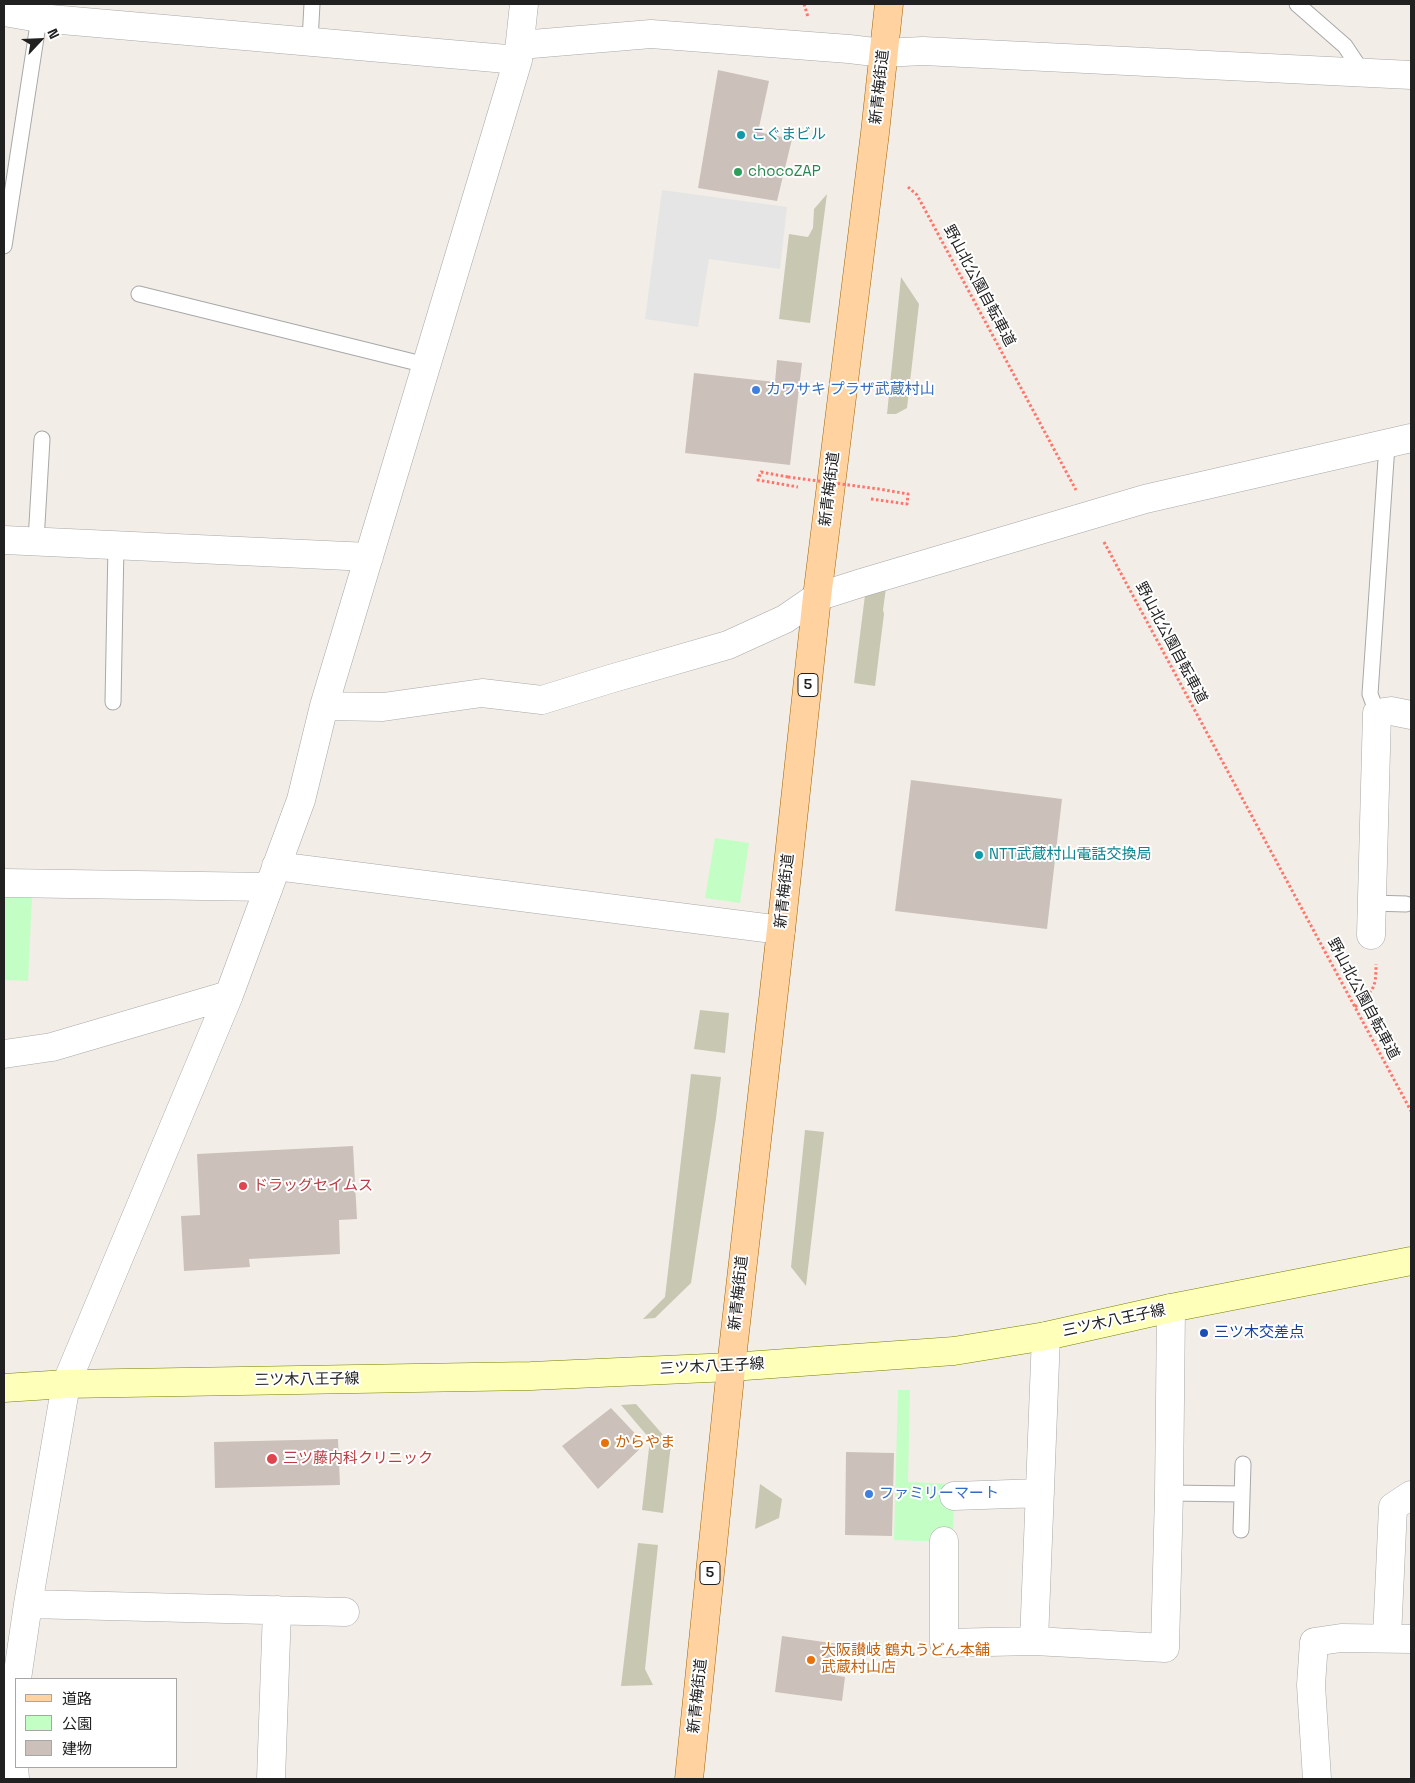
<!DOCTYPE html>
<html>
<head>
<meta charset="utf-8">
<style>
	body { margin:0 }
	#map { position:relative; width:1415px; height:1783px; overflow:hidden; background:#f2eee7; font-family:"Space Grotesk","Noto Sans JP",sans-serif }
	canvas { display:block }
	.frame { position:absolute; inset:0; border:5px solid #212121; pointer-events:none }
	.legend { position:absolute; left:15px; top:1678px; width:162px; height:90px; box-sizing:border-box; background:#fff; border:1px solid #a6a6a6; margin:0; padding:6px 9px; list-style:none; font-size:15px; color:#212121 }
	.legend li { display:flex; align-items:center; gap:10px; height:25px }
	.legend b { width:25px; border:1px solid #a6a6a6 }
	.north { position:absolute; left:15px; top:15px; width:50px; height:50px; -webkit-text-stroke:4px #fff; paint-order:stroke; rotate:65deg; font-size:14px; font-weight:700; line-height:20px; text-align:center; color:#212121 }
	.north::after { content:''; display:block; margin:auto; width:18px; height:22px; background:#212121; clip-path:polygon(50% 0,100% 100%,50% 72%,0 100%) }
</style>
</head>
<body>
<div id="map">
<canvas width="1415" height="1783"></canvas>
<div class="frame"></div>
<ul class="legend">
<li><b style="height:6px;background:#ffd2a0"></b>道路</li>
<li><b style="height:14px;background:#c3fec5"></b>公園</li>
<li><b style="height:14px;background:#cbc0ba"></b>建物</li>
</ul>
<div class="north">N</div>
</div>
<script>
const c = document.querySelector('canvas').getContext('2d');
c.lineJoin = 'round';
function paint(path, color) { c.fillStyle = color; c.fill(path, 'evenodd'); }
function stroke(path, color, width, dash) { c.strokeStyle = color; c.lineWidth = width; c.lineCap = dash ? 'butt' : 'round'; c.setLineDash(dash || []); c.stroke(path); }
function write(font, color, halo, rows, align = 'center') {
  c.font = font + ' "Space Grotesk","Noto Sans JP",sans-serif'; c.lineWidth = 4; c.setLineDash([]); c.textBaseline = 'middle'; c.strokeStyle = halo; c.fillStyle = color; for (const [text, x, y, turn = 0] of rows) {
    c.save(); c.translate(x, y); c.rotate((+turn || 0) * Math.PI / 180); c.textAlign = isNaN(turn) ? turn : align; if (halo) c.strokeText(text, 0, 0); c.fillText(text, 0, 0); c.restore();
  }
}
paint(new Path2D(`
	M827 194 810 323 779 319 789 234 808 237 813 228 814 209Z
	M901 277 919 304 907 408 896 414H887Z
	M886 588 883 610 884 614 875 686 854 683 865 595Z
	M700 1010 729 1013 725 1053 694 1049Z
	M691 1074 721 1077 716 1118 691 1283 655 1318 643 1319 665 1297Z
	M805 1130 824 1132 806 1286 791 1267Z
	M636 1404 671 1444 663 1513 642 1510 650 1439 621 1405Z
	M760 1484 782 1499 779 1518 755 1529Z
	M638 1543 658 1545 645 1669 653 1685 621 1686Z`), '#c8c7b2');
paint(new Path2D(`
	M715 838 749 843 740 903 705 898Z
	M32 897 28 981 4 980 5 898Z
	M898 1390H910L908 1482 954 1484 953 1542 894 1540Z`), '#c3fec5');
paint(new Path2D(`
	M662 190 787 207 780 269 709 259 698 327 645 319Z`), '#e5e5e5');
paint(new Path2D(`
	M718 70 769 81 758 132 792 139 777 201 698 188Z
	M777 360 802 363 790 465 685 453 694 373 775 382Z
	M911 780 1062 799 1047 929 895 911Z
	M353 1146 357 1219 339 1220 340 1254 249 1259 250 1267 184 1271 181 1216 200 1215 197 1154Z
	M611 1408 645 1444 598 1489 562 1446Z
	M338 1439 340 1485 215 1488 214 1442Z
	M846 1452 894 1453 892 1536 845 1535Z
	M782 1636 838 1644 834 1675 845 1677 842 1701 775 1692Z`), '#cbc0ba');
const lane = new Path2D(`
	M1297 4 1345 46 1363 73
	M310 41 312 4
	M4 246 39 18
	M139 294 426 365
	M36 541 42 439
	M113 702 116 545
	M1377 713 1370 694 1387 445
	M1371 903 1406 904
	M1169 1493 1242 1494
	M1241 1530 1243 1464`);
const street = new Path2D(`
	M4 12 39 18 518 60
	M520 45 651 34 849 49 883 53 923 51 1411 75
	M4 540 369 557
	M324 706 383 707 482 693 542 700 610 679 728 645 785 619 817 597 861 583 1145 499 1411 438
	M276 866 781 930
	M4 883 269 887
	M1371 935 1377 713 1391 711 1411 715
	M4 1054 52 1047 229 995
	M954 1496 1040 1493
	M944 1541V1643L1034 1641 1165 1648 1169 1493 1171 1308
	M28 1604 345 1612
	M1387 1637 1393 1507 1411 1495
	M1034 1641 1046 1336
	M17 1679 28 1604 66 1384 229 995 301 800 324 706 518 60 524 4
	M15 1779 11 1727 16 1688
	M271 1779 277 1610
	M1317 1779 1311 1685 1314 1642 1341 1638 1411 1639`);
const secondary = new Path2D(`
	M4 1388 66 1384 531 1376 731 1367 954 1351 1046 1336 1171 1308 1411 1261`);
const primary = new Path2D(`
	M689 1779 731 1367 781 930 817 597 875 133 889 4`);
stroke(lane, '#a8a8a8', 17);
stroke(street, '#a8a8a8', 29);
stroke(secondary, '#788100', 29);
stroke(primary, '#9f6400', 29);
stroke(new Path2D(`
	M804 4 808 17
	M908 187 917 195 1076 490
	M788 477 761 472 758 480 798 487
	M871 499 907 504 908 494 879 489
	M1104 542 1411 1111
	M1355 1007C1373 989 1376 991 1376 964`), '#ff756c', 3, [2.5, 2.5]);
stroke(lane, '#fff', 15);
stroke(street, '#fff', 28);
stroke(secondary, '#feffb9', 28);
stroke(primary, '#ffd2a0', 28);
stroke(new Path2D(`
	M788 477 879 489`), '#ff756c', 3, [2.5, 2.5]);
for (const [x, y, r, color] of [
	[741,135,5,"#0f9aa8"],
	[738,172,5,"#2e9e5b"],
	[756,390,5,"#3f7fe0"],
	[979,855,5,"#0f9aa8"],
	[243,1186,5,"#e0444e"],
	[1204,1333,5,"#1a4fb4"],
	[605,1443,5,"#e8710a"],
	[272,1459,6,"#e0444e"],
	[869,1494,5,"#3f7fe0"],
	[811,1660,5,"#e8710a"]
]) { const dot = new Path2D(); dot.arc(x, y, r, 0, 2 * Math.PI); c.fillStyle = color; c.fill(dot); stroke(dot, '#fff', 2); }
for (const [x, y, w] of [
	[808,685,20],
	[710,1573,20]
]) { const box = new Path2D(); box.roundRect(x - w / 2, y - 11.5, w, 23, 4); c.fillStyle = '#fff'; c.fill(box); stroke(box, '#212121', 1); }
write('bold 14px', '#212121', null, [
	["5",808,685],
	["5",710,1573]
]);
write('15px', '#212121', '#fff', [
	["新青梅街道",880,87,-84],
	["野山北公園自転車道",979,286,62],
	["新青梅街道",830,489,-83],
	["野山北公園自転車道",1171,643,62],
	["新青梅街道",785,891,-84],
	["野山北公園自転車道",1363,999,62],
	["新青梅街道",739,1293,-84],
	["三ツ木八王子線",1114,1321,-12],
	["三ツ木八王子線",712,1367,-3],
	["三ツ木八王子線",307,1380,-1],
	["新青梅街道",698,1696,-84]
]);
write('15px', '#0d838f', '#fff', [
	["こぐまビル",751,135],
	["NTT武蔵村山電話交換局",989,855]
], 'left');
write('15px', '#27864d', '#fff', [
	["chocoZAP",748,172]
], 'left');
write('15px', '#366cbe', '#fff', [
	["カワサキ プラザ武蔵村山",766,390],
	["ファミリーマート",879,1494]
], 'left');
write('15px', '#be3a42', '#fff', [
	["ドラッグセイムス",253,1186],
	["三ツ藤内科クリニック",283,1459]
], 'left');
write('15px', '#164399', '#fff', [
	["三ツ木交差点",1214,1333]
], 'left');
write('15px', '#c56008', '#fff', [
	["からやま",615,1443],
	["大阪讃岐 鶴丸うどん本舗",821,1651],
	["武蔵村山店",821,1668]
], 'left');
</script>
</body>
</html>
